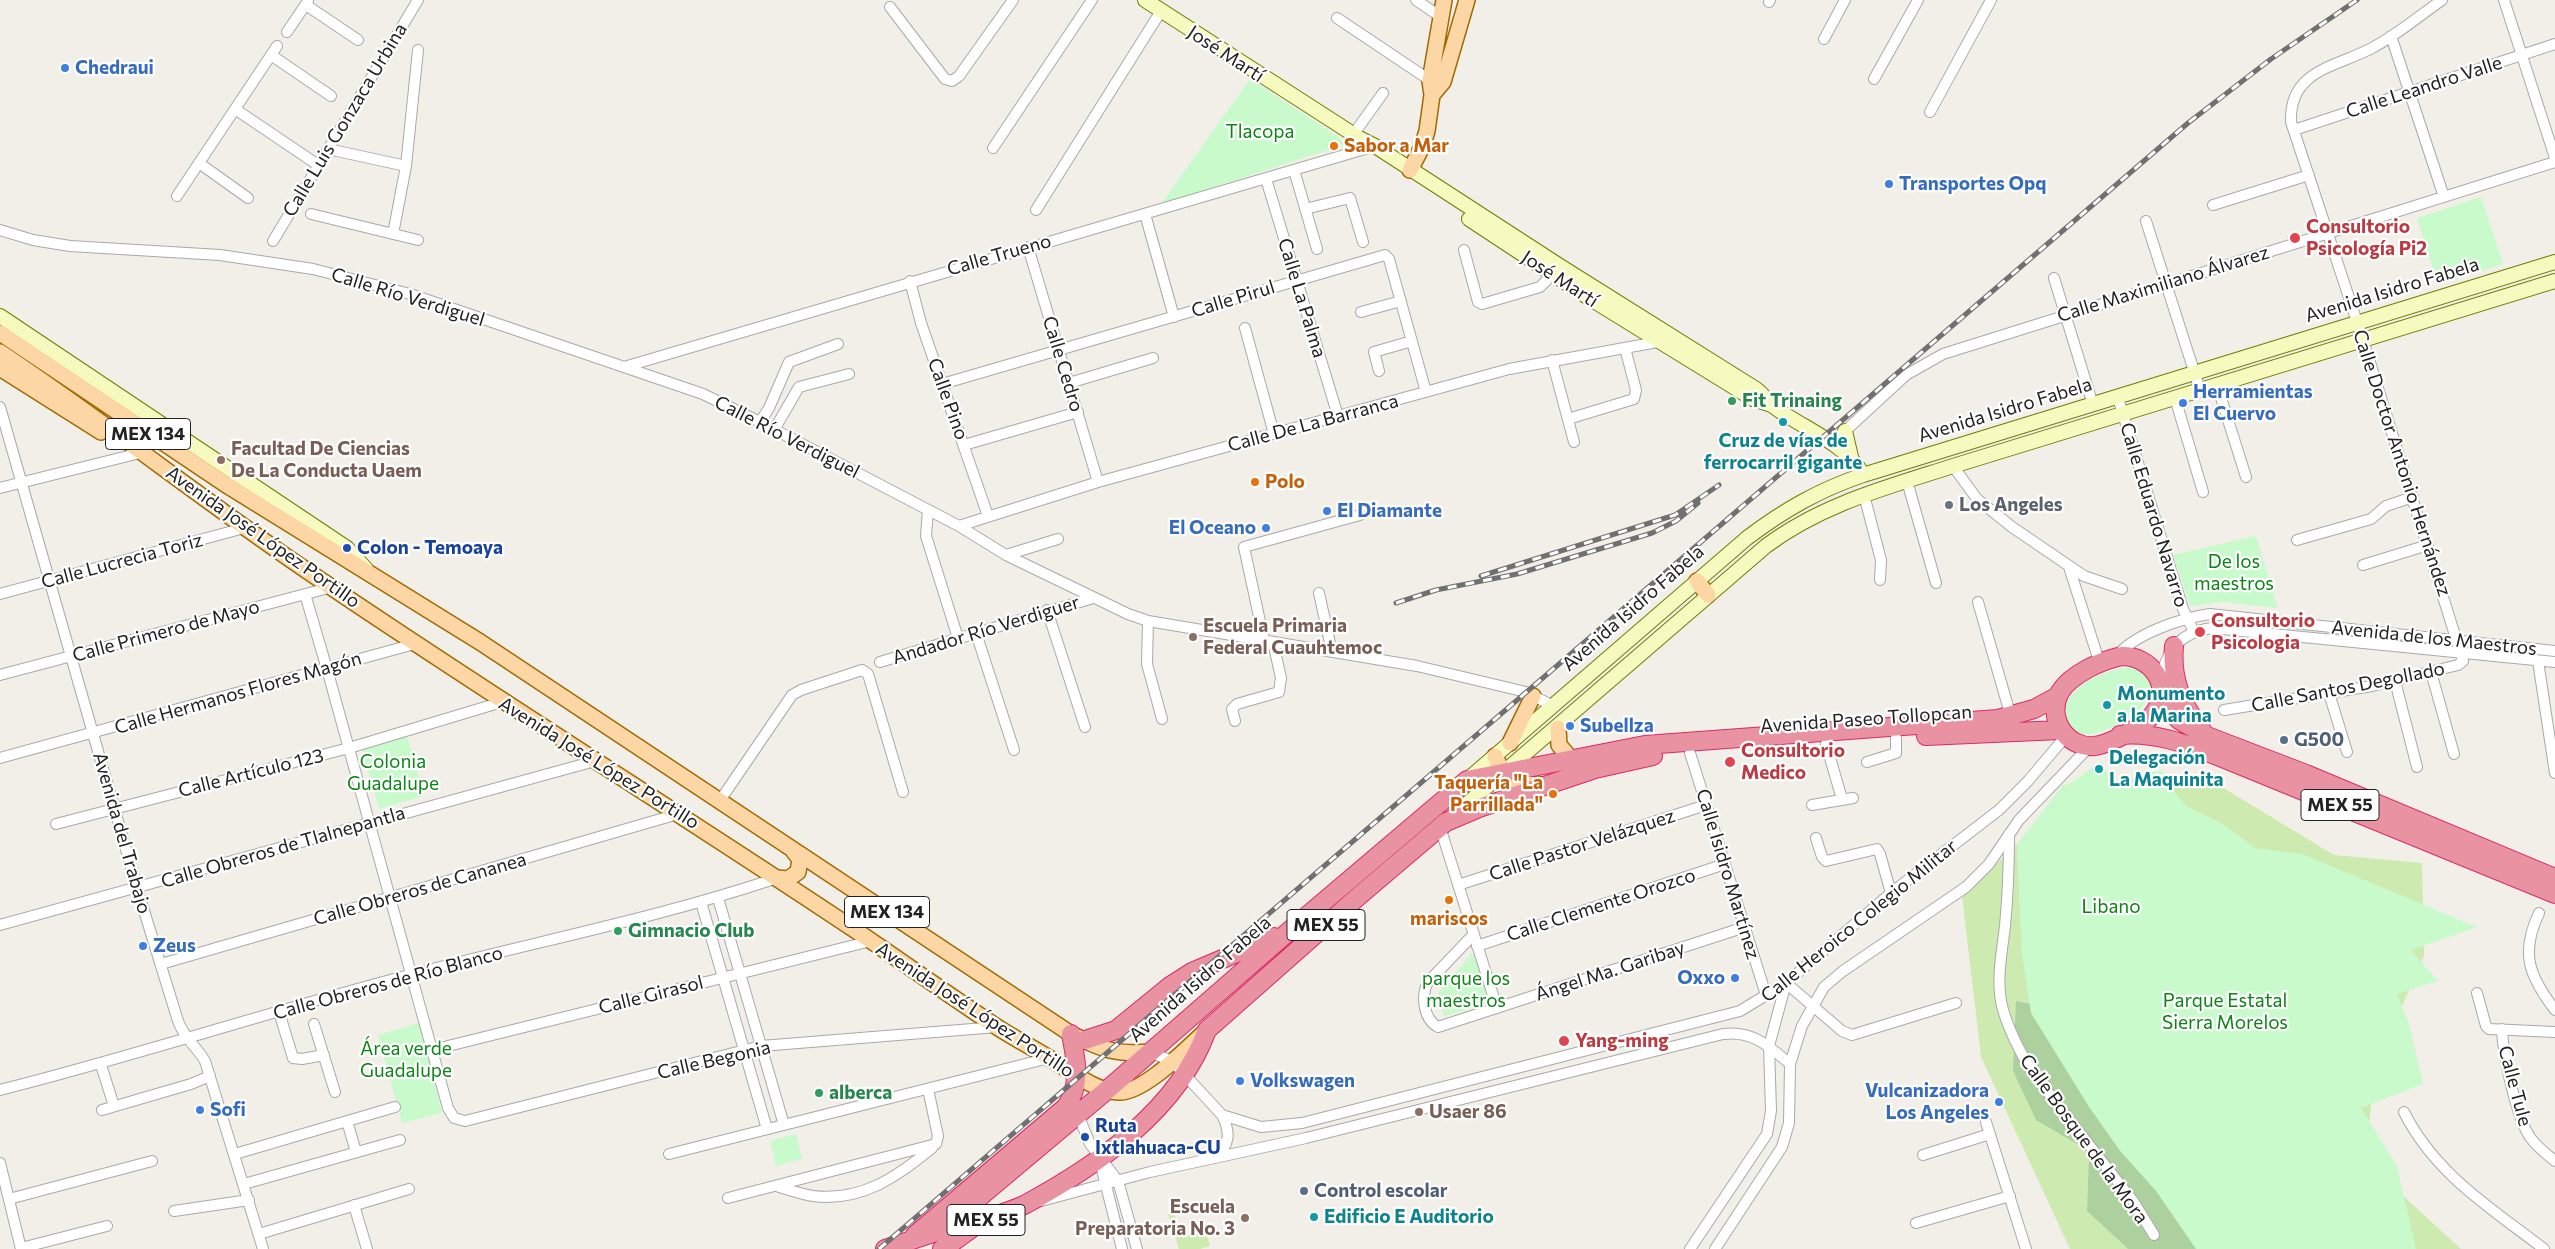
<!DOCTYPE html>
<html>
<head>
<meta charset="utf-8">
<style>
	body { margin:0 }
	canvas { display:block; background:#f2efe9 }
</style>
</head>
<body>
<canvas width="2555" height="1249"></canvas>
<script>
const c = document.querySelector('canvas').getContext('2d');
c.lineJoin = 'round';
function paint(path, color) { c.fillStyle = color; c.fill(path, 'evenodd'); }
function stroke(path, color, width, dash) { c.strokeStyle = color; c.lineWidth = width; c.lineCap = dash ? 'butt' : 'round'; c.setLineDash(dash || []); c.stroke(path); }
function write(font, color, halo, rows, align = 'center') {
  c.font = font + ' Commissioner,sans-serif'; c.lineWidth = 4.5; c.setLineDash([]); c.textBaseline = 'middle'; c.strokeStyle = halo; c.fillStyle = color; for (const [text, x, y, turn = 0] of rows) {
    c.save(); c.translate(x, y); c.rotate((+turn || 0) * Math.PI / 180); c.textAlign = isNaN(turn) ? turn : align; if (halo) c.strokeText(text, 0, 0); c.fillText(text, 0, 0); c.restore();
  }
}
paint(new Path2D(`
	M2202 775 2334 855 2422 863 2424 956 2375 1068 2365 1161 2461 1249H2367L2054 1008 2017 1001 2089 1151 2087 1211 2128 1249H2070L1981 1057 1962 896 2017 844 2021 926 2102 791Z
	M1168 1214 1175 1215 1180 1237 1206 1232 1210 1246 1200 1249H1179Z`), '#cdebb0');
paint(new Path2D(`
	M2016 1001 2054 1008 2367 1249H2128L2087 1211 2089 1151 2036 1120 2013 1071Z`), '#add19e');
paint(new Path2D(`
	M1250 79 1340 138 1344 145 1161 204Z
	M2481 197 2503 264 2438 285 2417 218Z
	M2256 536 2278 608 2222 602 2190 606 2173 555Z
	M2132 667C2141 669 2145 671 2149 679 2164 706 2099 741 2078 733 2069 730 2067 723 2063 716 2067 684 2103 670 2132 667Z
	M407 736 424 796 379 809 362 749Z
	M2102 761 2112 784 2162 770 2171 788 2186 806 2223 824 2255 848 2302 854 2477 927 2411 950 2438 981 2397 994 2409 1024 2423 1084 2361 1108 2397 1166 2416 1249H2196L2156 1191 2121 1152 2089 1107 2031 1013 2022 954 2017 844 2064 784 2066 786Z
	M1472 953 1484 980 1488 1004 1444 1016 1438 993Z
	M419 1023 442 1113 402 1123 378 1035Z
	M796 1134 802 1159 776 1166 770 1141Z`), '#c8facc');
const street = new Path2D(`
	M1416 0 1441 17
	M2504 0 2555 158
	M1769 2 1770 0
	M306 5 358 40
	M890 7 945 79 952 81 959 76 1013 0
	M1337 18 1434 83
	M287 32 308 1
	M2391 36 2444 197
	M1824 39 1845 0
	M271 55 331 96
	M1874 79 1918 0
	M235 109 318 165
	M1930 112 1991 0
	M2294 130 2555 44
	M1353 135 1383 93
	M993 148 1092 0
	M328 149 406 166
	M199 163 248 198
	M1294 170 1317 249
	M1266 179 1338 416
	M177 196 277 46
	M2213 205 2309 175
	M1305 209 1350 198 1363 242
	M1036 210 1161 11
	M311 214 418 240
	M1145 214 1174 317
	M2146 221 2200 390
	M0 230 33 240 70 246 220 255 313 269 410 294 624 367 703 394 760 422 959 526 1006 555 1128 614 1148 621 1417 666 1526 692 1553 706
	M393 234 406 166 418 50
	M273 241 418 0
	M1028 247 1098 482
	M1464 250 1478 302 1482 304 1540 287 1558 269
	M2054 278 2093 405
	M910 281 921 323 988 516
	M1361 312 1401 301
	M1245 328 1274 434
	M1552 360 1574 442
	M624 367 1375 146
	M1379 371 1374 352 1412 341
	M1069 383 1153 358
	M942 384 1385 255 1389 259 1426 392
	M2217 385 2246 477
	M2118 398 2183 609 2194 632
	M2175 398 2203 492
	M0 407 137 888 178 1021C184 1038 196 1046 205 1061L263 1249
	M1568 419 1634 399 1636 390 1625 348
	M760 422 769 408 789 362 838 344
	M774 430 799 387 849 374
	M1831 444 1906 375 1943 354 2555 162
	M964 445 1078 412
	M1953 466 1977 499 2012 527 2084 576 2122 589
	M1907 481 1936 583
	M0 488 144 452
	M1864 495 1881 560 1880 580
	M928 510 926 536 958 638
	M959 526 1098 482 1509 369 1663 341
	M2297 540 2371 519 2386 506 2413 497
	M1006 555 1058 539
	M2363 565 2428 545
	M2069 567 2100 664
	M1319 593 1332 652
	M0 594 244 528
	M305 594 327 669 432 1050 448 1108 454 1118 465 1121 761 1046 997 1027
	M1978 602 2011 717
	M1047 610 1085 727
	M1148 621 1147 664 1162 719
	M976 633 1014 750
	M1264 640 1244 547 1360 515
	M2116 657C2134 634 2181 618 2210 614L2555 651
	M2538 661 2555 773
	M880 662 1093 598
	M2431 672 2454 754
	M0 675 332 587
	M2160 681C2166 651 2180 632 2212 628L2555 662
	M2395 681 2417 767
	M2329 693 2347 752
	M2224 710 2372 686 2458 665 2463 661 2363 340 2291 122C2289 70 2336 67 2372 48 2397 35 2419 16 2442 0
	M1235 721 1232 709 1237 704 1279 692 1281 678 1273 642
	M1826 744 1842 799
	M1690 753 1766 995
	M0 758 418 643
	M1867 762 1896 753V738
	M719 802 792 695 801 690 862 670 868 674 903 792
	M1812 805 1853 798
	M56 824 349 748 502 702
	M1440 827 1497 1008
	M2009 834C2009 865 2008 895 2005 926 2002 952 1996 980 2002 1006 2008 1029 2020 1052 2032 1072L2133 1201 2154 1235
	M1816 838 1822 857 1826 861 1877 849 1880 854 1891 893
	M1458 885 1706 805
	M718 898 784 1125
	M701 902 767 1129
	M2539 913C2520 953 2529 976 2555 1010
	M0 925 595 761
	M1474 934 1428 982C1421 995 1423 1019 1438 1027L1745 927
	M1477 946 1725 864
	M161 964 678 814
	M1786 983 1842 1031 1852 1035 1956 1003
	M2477 993 2486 1026 2489 1029 2555 1032
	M279 1012 293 1058 302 1059 324 1055
	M314 1024 335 1092
	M2502 1029C2503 1054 2516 1117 2530 1137 2536 1146 2546 1154 2555 1161
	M432 1050 871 941
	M1149 1052 1172 1061 1222 1115 1261 1127 1302 1123 1740 1011 1786 983 1891 893 1999 810 2028 781 2066 736
	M101 1065 114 1106
	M928 1089 938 1136 936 1144
	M0 1090C139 1055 274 1010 413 974 534 942 658 918 777 878
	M102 1110 191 1084 210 1076
	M1077 1112 1090 1144 1118 1181 1137 1249
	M2404 1112C2435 1174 2491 1208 2544 1249
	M347 1121 356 1152
	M1986 1122 2026 1249
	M235 1154 395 1107
	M669 1154 1049 1058
	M1923 1155 1990 1134
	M1099 1158 1122 1249
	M1214 1158C1230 1146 1231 1133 1222 1115
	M0 1163 21 1249
	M244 1184 400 1140
	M779 1187C790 1190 801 1194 813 1196 861 1202 897 1177 932 1148
	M728 1198 936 1144
	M9 1199 152 1161
	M1041 1201 1150 1172 1306 1138 1723 1034C1752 1030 1769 1046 1790 1064
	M354 1205 367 1249
	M174 1211 249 1200
	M1916 1223 2010 1196
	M259 1234 409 1189
	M21 1248 107 1226
	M1690 1249 1767 1134 1771 1111 1769 1046 1786 983
	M1715 1249 1782 1147 1789 1123 1790 1064 1802 1026 1824 987 1843 971 1966 887 1989 864 2019 820 2090 746`);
const secondary = new Path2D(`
	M1145 0 1359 138 1375 146 1560 266 1756 389C1763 394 1767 401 1773 406 1801 428 1845 442 1863 475
	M1469 219 1589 298 1753 399 1772 405
	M0 316 347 548 366 569
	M1845 431 1852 461
	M1467 780 1747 538C1784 510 1819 490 1863 475L2555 262
	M1454 815 1766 546C1822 504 1888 487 1953 466L2555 281`);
const primary = new Path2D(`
	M1432 95 1443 82 1467 0
	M1410 170 1422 147 1427 131 1432 95 1430 81 1444 0
	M0 333 225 484 480 642 1071 1034C1102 1049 1114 1055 1149 1052
	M0 352C104 421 200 498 303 568 486 693 674 809 858 932 904 963 950 996 997 1027 1017 1040 1039 1051 1059 1064 1077 1075 1096 1091 1118 1092 1143 1094 1187 1048 1206 1031
	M0 368 101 432
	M1697 581 1708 595
	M1558 728 1559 745 1571 759
	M1510 743 1533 696
	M1495 756C1506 781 1515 785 1542 785
	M777 878 788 879 798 872 800 859 794 852`);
const highway = new Path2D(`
	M2174 646C2171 678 2181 704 2202 730
	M2122 656C2150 656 2172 684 2156 710 2149 724 2110 744 2095 746 2066 749 2046 717 2060 692 2071 674 2102 660 2122 656Z
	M2161 697 2166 706 2179 720 2207 736 2306 774 2555 878
	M2120 735C2157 732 2186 744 2220 757L2555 894
	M1926 736 2060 730
	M1085 1040 1116 1030 1170 986 1192 972 1274 937
	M915 1235 1066 1107C1082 1083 1076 1061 1071 1034
	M885 1249 939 1231 1107 1090 1288 932 1467 780 1645 745 1998 719 2034 709 2058 696
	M942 1249C956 1241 969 1229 983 1221 997 1214 1012 1211 1026 1204 1098 1165 1178 1110 1207 1030L1360 895 1446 822 1479 808 1595 769 1653 756`);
stroke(street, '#a9a9a9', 12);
stroke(secondary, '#707d05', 16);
stroke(primary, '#a06b00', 18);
stroke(highway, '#dc2a67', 20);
stroke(street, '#fff', 10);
stroke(secondary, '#f7fabf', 14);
stroke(primary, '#fcd6a4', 15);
stroke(highway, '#e892a2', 18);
const rail = new Path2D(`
	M1481 576 1675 515 1719 485
	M1396 603 1436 590 1517 574 1652 533 1676 521 1698 503
	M879 1249 2188 123 2271 59 2357 0`);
stroke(rail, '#707070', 5);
stroke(rail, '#fff', 3, [9]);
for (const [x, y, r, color] of [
	[65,68,5,"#3f7fe0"],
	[1334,146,5,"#e8710a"],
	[1889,184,5,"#3f7fe0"],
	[2295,238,6,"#e0444e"],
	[1732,401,5,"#2e9e5b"],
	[2183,403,5,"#3f7fe0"],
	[1783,422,5,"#0f9aa8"],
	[221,460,5,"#8d6e63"],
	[1255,482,5,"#e8710a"],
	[1949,505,5,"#6b7280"],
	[1327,511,5,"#3f7fe0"],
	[1266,528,5,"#3f7fe0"],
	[347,548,5,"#1a4fb4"],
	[2200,632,6,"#e0444e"],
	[1193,637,5,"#8d6e63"],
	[2107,705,5,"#0f9aa8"],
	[1570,726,5,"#3f7fe0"],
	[2284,740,5,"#5c6f8a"],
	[1730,762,6,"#e0444e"],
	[2099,769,5,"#0f9aa8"],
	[1553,794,5,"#e8710a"],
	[1449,900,5,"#e8710a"],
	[618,931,5,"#2e9e5b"],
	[143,946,5,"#3f7fe0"],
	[1735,978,5,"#3f7fe0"],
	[1564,1041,6,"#e0444e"],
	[1240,1081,5,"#3f7fe0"],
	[819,1093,5,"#2e9e5b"],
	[1999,1102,5,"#3f7fe0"],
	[200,1110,5,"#3f7fe0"],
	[1419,1112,5,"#8d6e63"],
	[1085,1137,5,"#1a4fb4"],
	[1304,1191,5,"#5c6f8a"],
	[1314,1217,5,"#0f9aa8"],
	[1245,1218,5,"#8d6e63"]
]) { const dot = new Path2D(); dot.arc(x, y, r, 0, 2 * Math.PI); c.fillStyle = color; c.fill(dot); stroke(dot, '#fff', 2); }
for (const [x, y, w] of [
	[148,434,85],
	[2340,805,78],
	[887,912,85],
	[1326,925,78],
	[986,1220,78]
]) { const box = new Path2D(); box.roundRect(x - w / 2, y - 15.5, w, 31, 4); c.fillStyle = '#fff'; c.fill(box); stroke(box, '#222', 1); }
write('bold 18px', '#222', null, [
	["MEX 134",148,434],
	["MEX 55",2340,805],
	["MEX 134",887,912],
	["MEX 55",1326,925],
	["MEX 55",986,1220]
]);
write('19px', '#222', '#fff', [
	["José Martí",1226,54,33],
	["Calle Leandro Valle",2424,87,-18],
	["Calle Luis Gonzaca Urbina",345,120,-59],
	["Calle Trueno",999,255,-16],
	["José Martí",1560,279,33],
	["Calle Maximiliano Álvarez",2163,284,-17],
	["Avenida Isidro Fabela",2392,290,-17],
	["Calle Río Verdiguel",408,297,17],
	["Calle La Palma",1302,298,73],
	["Calle Pirul",1233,299,-17],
	["Calle Cedro",1063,364,73],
	["Calle Pino",948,399,70],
	["Avenida Isidro Fabela",2005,410,-17],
	["Calle De La Barranca",1313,423,-15],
	["Calle Río Verdiguel",787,437,27],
	["Calle Doctor Antonio Hernández",2402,463,72],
	["Calle Eduardo Navarro",2154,515,73],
	["Avenida José López Portillo",263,537,35],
	["Calle Lucrecia Toriz",122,561,-15],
	["Avenida Isidro Fabela",1633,608,-41],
	["Andador Río Verdiguer",986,630,-17],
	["Calle Primero de Mayo",166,631,-15],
	["Avenida de los Maestros",2434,638,6],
	["Calle Santos Degollado",2348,687,-11],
	["Calle Hermanos Flores Magón",238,693,-16],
	["Avenida Paseo Tollopcan",1866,719,-4],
	["Avenida José López Portillo",599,763,32],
	["Calle Artículo 123",251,773,-14],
	["Avenida del Trabajo",122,833,74],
	["Calle Pastor Velázquez",1582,845,-18],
	["Calle Obreros de Tlalnepantla",283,847,-16],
	["Calle Isidro Martínez",1728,874,73],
	["Calle Obreros de Cananea",420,889,-16],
	["Calle Clemente Orozco",1601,905,-18],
	["Calle Heroico Colegio Militar",1859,921,-39],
	["Ángel Ma. Garibay",1610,971,-18],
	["Avenida Isidro Fabela",1200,979,-41],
	["Calle Obreros de Río Blanco",388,983,-15],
	["Calle Girasol",651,995,-14],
	["Avenida José López Portillo",975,1010,33],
	["Calle Begonia",714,1060,-13],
	["Calle Tule",2515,1086,75],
	["Calle Bosque de la Mora",2084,1139,54]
]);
write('bold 19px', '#366cbe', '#fff', [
	["Chedraui",75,68],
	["Transportes Opq",1899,184],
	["Herramientas",2193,392],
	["El Cuervo",2193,414],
	["El Diamante",1337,511],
	["El Oceano",1256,528,"right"],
	["Subellza",1580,726],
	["Zeus",153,946],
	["Oxxo",1725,978,"right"],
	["Volkswagen",1250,1081],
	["Vulcanizadora",1989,1091,"right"],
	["Los Angeles",1989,1113,"right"],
	["Sofi",210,1110]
], 'left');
write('19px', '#0c8416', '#fff', [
	["Tlacopa",1260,132],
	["De los",2234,562],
	["maestros",2234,584],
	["Colonia",393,762],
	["Guadalupe",393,784],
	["Libano",2111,907],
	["parque los",1466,979],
	["maestros",1466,1001],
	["Parque Estatal",2225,1001],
	["Sierra Morelos",2225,1023],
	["Área verde",406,1049],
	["Guadalupe",406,1071]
]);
write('bold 19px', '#c56008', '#fff', [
	["Sabor a Mar",1344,146],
	["Polo",1265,482],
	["Taquería \"La",1543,783,"right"],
	["Parrillada\"",1543,805,"right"],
	["mariscos",1449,919,"center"]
], 'left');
write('bold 19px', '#be3a42', '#fff', [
	["Consultorio",2306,227],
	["Psicología Pi2",2306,249],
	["Consultorio",2211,621],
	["Psicologia",2211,643],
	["Consultorio",1741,751],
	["Medico",1741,773],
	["Yang-ming",1575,1041]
], 'left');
write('bold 19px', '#27864d', '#fff', [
	["Fit Trinaing",1742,401],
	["Gimnacio Club",628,931],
	["alberca",829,1093]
], 'left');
write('bold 19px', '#0d838f', '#fff', [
	["Cruz de vías de",1783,441,"center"],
	["ferrocarril gigante",1783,463,"center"],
	["Monumento",2117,694],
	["a la Marina",2117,716],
	["Delegación",2109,758],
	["La Maquinita",2109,780],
	["Edificio E Auditorio",1324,1217]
], 'left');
write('bold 19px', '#785e54', '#fff', [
	["Facultad De Ciencias",231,449],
	["De La Conducta Uaem",231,471],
	["Escuela Primaria",1203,626],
	["Federal Cuauhtemoc",1203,648],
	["Usaer 86",1429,1112],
	["Escuela",1235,1207,"right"],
	["Preparatoria No. 3",1235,1229,"right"]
], 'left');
write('bold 19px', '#5b616d', '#fff', [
	["Los Angeles",1959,505]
], 'left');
write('bold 19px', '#164399', '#fff', [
	["Colon - Temoaya",357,548],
	["Ruta",1095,1126],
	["Ixtlahuaca-CU",1095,1148]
], 'left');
write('bold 19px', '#4e5e75', '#fff', [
	["G500",2294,740],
	["Control escolar",1314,1191]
], 'left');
</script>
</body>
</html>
